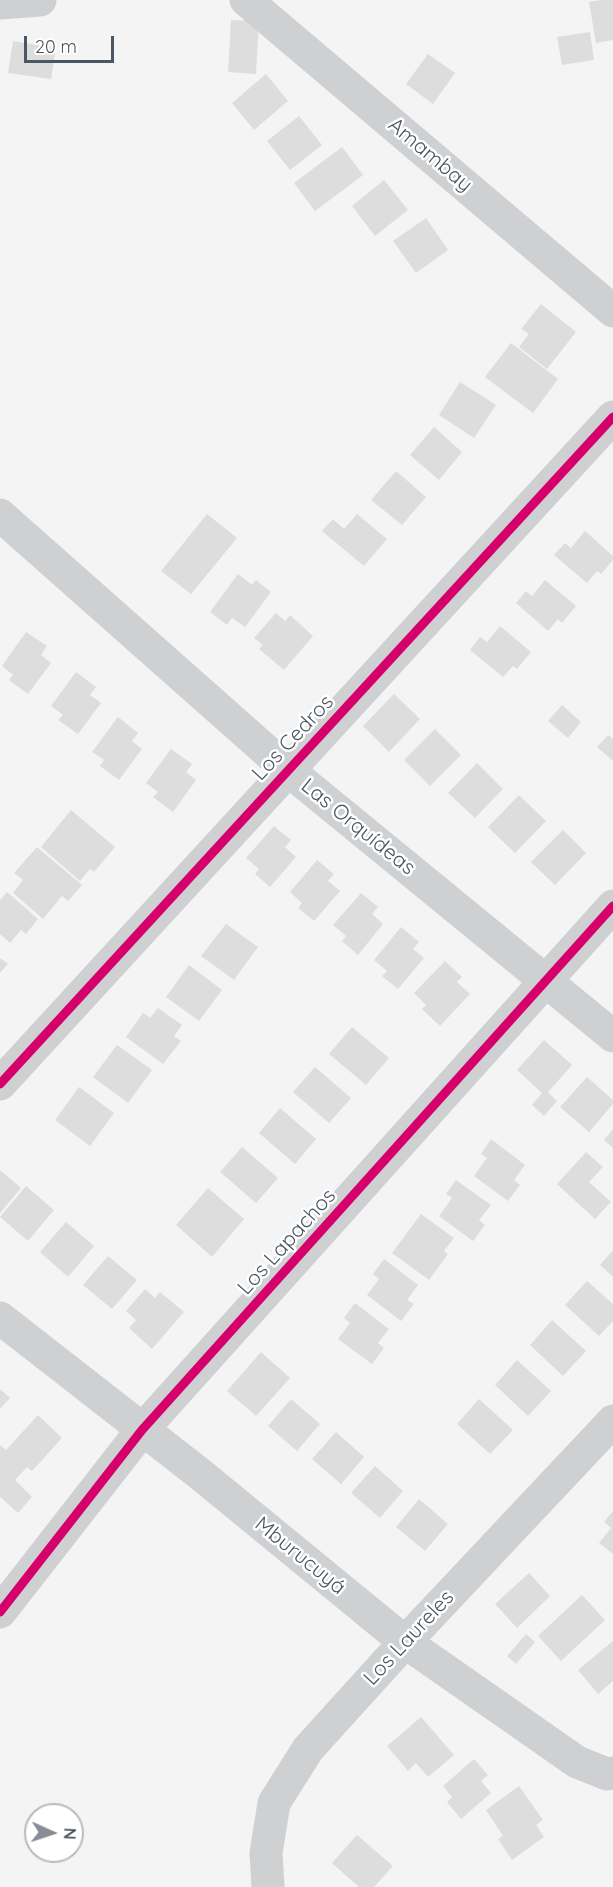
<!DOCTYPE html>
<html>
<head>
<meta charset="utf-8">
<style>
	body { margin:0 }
	#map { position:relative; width:613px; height:1887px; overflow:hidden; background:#f4f4f4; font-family:Quicksand,sans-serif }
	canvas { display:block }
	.north { position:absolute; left:24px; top:1803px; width:60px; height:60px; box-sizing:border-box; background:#fff; border:2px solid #b7bbc0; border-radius:50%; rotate:93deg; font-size:16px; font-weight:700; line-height:24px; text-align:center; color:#4a5661 }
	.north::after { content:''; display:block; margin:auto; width:21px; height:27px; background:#868d94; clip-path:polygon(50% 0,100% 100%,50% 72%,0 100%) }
	.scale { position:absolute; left:24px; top:36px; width:90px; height:27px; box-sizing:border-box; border:3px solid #4a5661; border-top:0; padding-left:8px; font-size:18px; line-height:21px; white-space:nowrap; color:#4a5661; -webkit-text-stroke:4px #fff; paint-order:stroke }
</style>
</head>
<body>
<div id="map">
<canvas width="613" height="1887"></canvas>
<div class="north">N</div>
<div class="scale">20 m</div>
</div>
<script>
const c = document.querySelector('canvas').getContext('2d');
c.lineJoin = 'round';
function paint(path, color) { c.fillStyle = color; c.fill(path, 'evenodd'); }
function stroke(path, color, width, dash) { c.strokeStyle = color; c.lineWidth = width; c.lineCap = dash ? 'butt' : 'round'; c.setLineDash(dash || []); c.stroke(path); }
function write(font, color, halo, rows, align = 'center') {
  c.font = font + ' Quicksand,sans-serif'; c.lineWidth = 5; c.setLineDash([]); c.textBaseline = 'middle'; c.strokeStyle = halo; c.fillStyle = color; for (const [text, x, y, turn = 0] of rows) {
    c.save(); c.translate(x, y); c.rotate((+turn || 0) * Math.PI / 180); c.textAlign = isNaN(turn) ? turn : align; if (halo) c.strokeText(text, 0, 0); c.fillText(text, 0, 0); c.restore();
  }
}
paint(new Path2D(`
	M600 0H613V40L596 43 589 2Z
	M231 20 259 21 256 74 228 72Z
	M590 32 594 60 562 65 557 37Z
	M13 41 56 48 51 79 8 73Z
	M428 54 455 73 433 104 406 84Z
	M266 74 288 101 254 130 232 103Z
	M299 116 322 145 290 170 267 141Z
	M342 147 363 175 315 211 294 183Z
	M384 180 408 210 375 236 352 206Z
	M426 218 448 250 416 273 393 241Z
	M541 304 576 332 547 369 519 347 529 334 521 329Z
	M511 343 558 379 533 413 485 377Z
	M460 382 496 405 474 438 439 415Z
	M434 427 462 452 439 480 410 455Z
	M396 471 426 497 402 525 371 500Z
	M207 514 237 538 191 594 161 571Z
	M357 514 387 539 364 566 322 531 333 519 344 529Z
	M585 531 613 556V560L601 574 597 571 587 583 554 555 565 543 571 548Z
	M238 574 252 585 256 580 271 592 245 627 232 618 227 625 210 612Z
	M545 580 576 606 562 623 558 619 548 631 516 603 526 591 532 596Z
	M276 613 285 621 290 615 313 636 284 670 259 649 263 645 254 638Z
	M500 626 531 652 517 669 513 666 503 677 470 650 480 637 487 642Z
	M26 632 47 646 41 655 51 663 28 694 9 680 13 675 2 666Z
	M76 672 96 687 90 695 101 703 78 734 58 720 63 715 51 706Z
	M394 694 420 719 389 752 363 726Z
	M562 705 581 722 568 738 548 721Z
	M118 717 138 733 132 741 142 749 119 780 100 766 104 760 92 752Z
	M435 729 461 755 430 786 404 760Z
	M608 735 613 739V761L597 747Z
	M171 749 192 764 186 772 196 780 173 812 153 797 158 792 146 783Z
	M477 763 503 789 475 818 448 793Z
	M519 795 546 821 515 853 488 827Z
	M71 810 115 847 94 872 90 869 80 881 41 847Z
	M274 826 291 840 285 847 296 857 270 887 255 874 259 869 246 858Z
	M563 830 586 853 555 885 531 862Z
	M37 847 82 885 68 901 62 896 43 919 13 893 23 880 14 873Z
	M317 860 334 874 328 881 340 891 314 921 298 908 302 903 290 892Z
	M7 892 38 919 26 934 21 930 10 943 0 934V900Z
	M361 893 378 907 372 914 383 924 358 955 342 941 346 936 333 925Z
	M226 924 258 947 234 980 201 956Z
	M401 927 419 942 413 949 424 958 398 989 382 976 387 971 374 960Z
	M0 958 8 964 0 973Z
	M445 961 462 977 457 982 470 994 440 1026 422 1009 426 1005 414 993Z
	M189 965 222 990 199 1021 166 997Z
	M158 1008 182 1025 174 1036 181 1041 163 1064 126 1037 143 1013 150 1018Z
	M352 1027 389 1058 366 1085 329 1054Z
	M544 1040 572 1065 548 1092 557 1101 544 1116 532 1105 542 1093 517 1070Z
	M117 1045 152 1070 128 1103 93 1077Z
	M315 1067 351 1098 329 1123 293 1092Z
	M587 1077 613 1100V1104L589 1132 560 1107Z
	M79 1087 114 1113 90 1146 55 1120Z
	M280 1108 316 1139 295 1164 259 1133Z
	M613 1129V1148L604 1140Z
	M491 1139 525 1165 514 1180 520 1185 508 1201 474 1176 487 1158 481 1154Z
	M242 1147 278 1178 256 1203 220 1172Z
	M586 1152 603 1167 589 1182 611 1202 595 1219 557 1184Z
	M0 1170 21 1188 0 1213Z
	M456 1180 491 1205 479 1220 485 1225 473 1241 439 1216 452 1198 446 1194Z
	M26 1186 54 1210 28 1241 0 1217Z
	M208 1188 244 1219 212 1257 176 1225Z
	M421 1214 454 1238 444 1251 448 1254 429 1280 392 1253Z
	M66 1222 94 1246 68 1277 40 1252Z
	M613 1250V1277L600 1265Z
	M108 1256 137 1280 112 1309 83 1285Z
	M384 1259 418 1285 407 1300 414 1304 401 1321 367 1295 379 1279 373 1274Z
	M587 1281 613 1304V1321L599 1336 565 1305Z
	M145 1289 155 1298 160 1292 184 1312 152 1349 129 1328 136 1320 126 1311Z
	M355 1303 389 1329 378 1343 384 1348 372 1364 338 1339 350 1323 344 1318Z
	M552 1320 586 1351 563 1376 530 1345Z
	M261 1352 290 1378 256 1416 227 1391Z
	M517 1360 551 1391 528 1416 495 1385Z
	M0 1389 10 1398 0 1409Z
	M291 1399 320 1424 297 1451 268 1426Z
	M479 1399 513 1430 490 1454 457 1424Z
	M38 1415 62 1438 32 1471 27 1467 15 1480 32 1497 18 1513 0 1497V1445L6 1450Z
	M336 1432 364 1457 341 1484 312 1459Z
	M375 1466 403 1491 380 1518 351 1493Z
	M419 1499 448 1524 425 1551 396 1527Z
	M613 1511V1554L599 1543 611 1528 604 1522Z
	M529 1573 550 1596 517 1628 495 1604Z
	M582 1595 605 1620 561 1661 538 1636Z
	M526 1634 535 1642 516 1664 507 1656Z
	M613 1641V1681L598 1694 578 1670Z
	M421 1717 454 1755 428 1777 416 1763 408 1771 387 1746Z
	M474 1759 488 1775 481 1781 491 1793 461 1819 447 1802 452 1797 443 1786Z
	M519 1786 543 1820 536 1825 544 1837 512 1860 498 1839 503 1836 486 1810Z
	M357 1835 393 1866 374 1887H359L332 1863Z`), '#ddddde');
stroke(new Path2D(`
	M246 0 613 311
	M0 3 40 0
	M0 515 288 770 613 1036
	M0 1084 613 417
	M0 1318 200 1474 405 1642 577 1762 607 1774 613 1773
	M0 1612 142 1430 613 906
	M268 1887 266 1853 274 1803 308 1749 405 1642 613 1421`), '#ced0d2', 33);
stroke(new Path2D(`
	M0 1084 613 417
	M0 1612 142 1430 613 906`), '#d6006c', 9);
write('21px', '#4a5661', '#fff', [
	["Amambay",430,155,40],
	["Los Cedros",293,738,-47],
	["Las Orquídeas",358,827,39],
	["Los Lapachos",287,1242,-48],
	["Mburucuyá",300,1556,39],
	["Los Laureles",409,1638,-47]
]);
</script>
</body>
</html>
